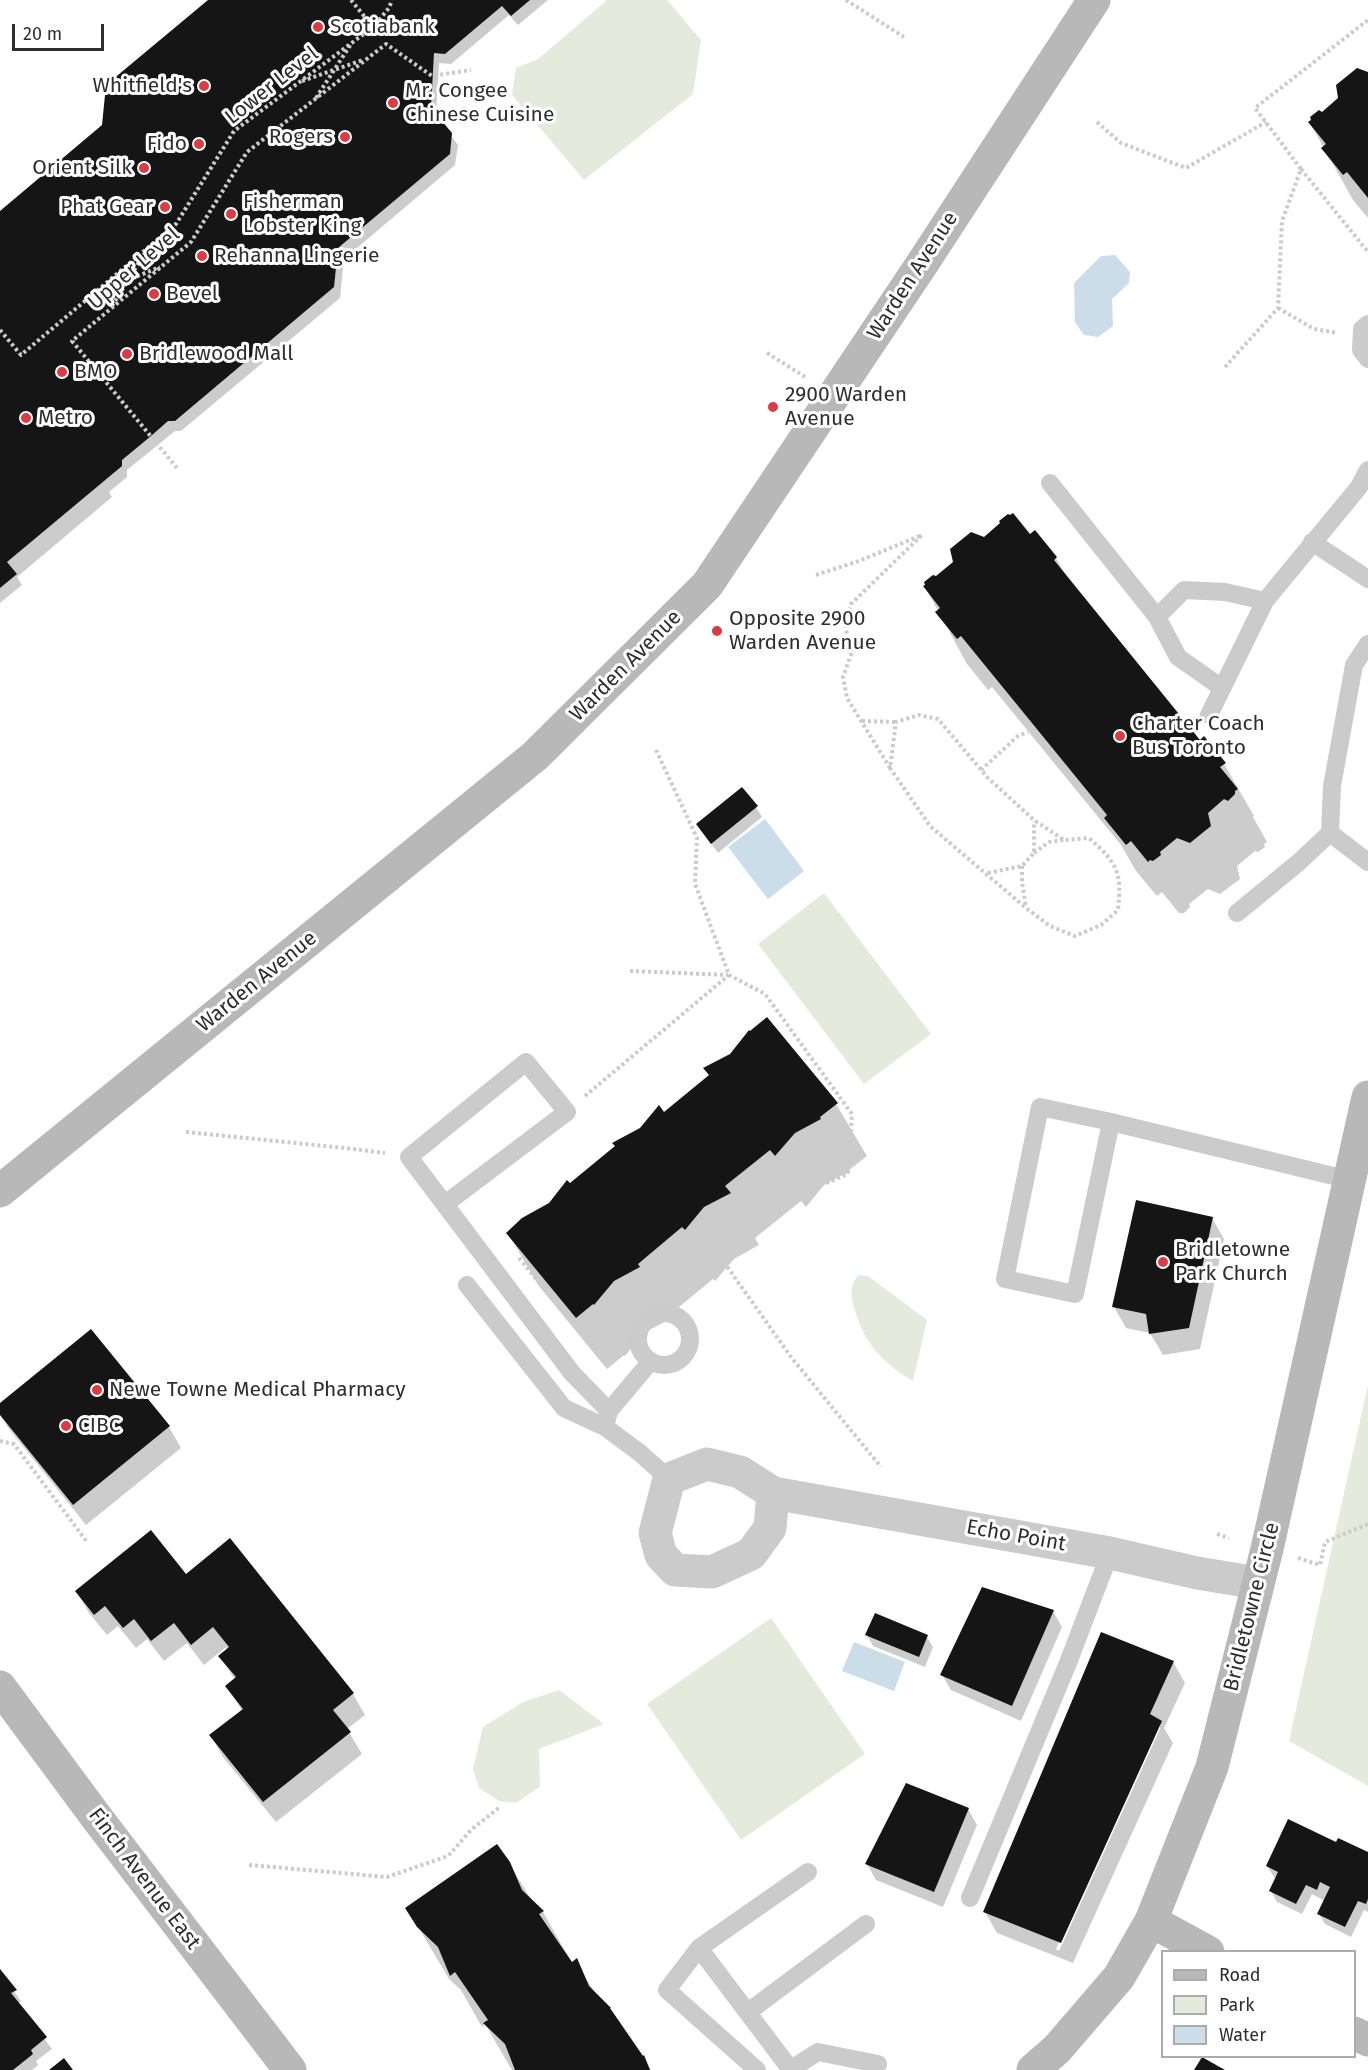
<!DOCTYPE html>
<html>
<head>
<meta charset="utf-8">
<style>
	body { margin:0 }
	#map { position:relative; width:1368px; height:2070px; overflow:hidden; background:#fff; font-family:"Fira Sans",sans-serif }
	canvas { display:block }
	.legend { position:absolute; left:1161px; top:1950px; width:195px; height:108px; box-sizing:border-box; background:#fff; border:2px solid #ababab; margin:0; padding:8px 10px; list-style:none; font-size:18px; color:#2e2e2e }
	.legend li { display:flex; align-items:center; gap:12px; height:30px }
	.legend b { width:30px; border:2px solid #ababab }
	.scale { position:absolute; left:12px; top:24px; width:92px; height:27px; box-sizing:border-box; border:3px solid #2e2e2e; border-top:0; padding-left:8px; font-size:18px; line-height:21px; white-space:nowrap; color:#2e2e2e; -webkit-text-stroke:4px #fff; paint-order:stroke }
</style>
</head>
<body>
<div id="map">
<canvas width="1368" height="2070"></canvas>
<ul class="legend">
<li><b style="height:8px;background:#b8b8b8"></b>Road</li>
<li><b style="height:16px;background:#e4ebdd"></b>Park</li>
<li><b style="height:16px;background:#cadde9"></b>Water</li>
</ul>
<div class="scale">20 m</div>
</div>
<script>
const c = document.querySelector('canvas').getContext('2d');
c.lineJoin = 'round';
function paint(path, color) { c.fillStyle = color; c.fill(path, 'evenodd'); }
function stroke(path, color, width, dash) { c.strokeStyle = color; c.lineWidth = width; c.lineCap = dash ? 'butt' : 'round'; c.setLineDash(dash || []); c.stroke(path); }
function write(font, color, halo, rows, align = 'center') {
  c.font = font + ' "Fira Sans",sans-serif'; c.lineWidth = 6; c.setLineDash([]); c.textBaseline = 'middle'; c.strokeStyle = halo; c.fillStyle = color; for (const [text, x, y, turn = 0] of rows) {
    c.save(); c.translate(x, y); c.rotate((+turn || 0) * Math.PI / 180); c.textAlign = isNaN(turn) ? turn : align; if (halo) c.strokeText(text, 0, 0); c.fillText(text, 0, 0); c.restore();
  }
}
paint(new Path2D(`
	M607 0H667L701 40 693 94 584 180 512 95 516 68 538 59Z
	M824 893 931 1034 864 1084 758 944Z
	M858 1275 868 1276 927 1320 913 1381C884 1364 864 1343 855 1311 853 1304 850 1295 852 1287 852 1283 856 1279 858 1275Z
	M1368 1385V1786L1289 1741Z
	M771 1618 865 1754 741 1840 647 1704Z
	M559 1690 604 1724 539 1749 540 1787 516 1803 499 1801 479 1788 473 1769 483 1727 523 1702Z`), '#e4ebdd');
paint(new Path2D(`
	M1115 255 1130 272 1129 283 1112 299 1113 326 1098 337 1084 335 1075 322 1074 283 1101 256Z
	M765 819 804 871 768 899 728 847Z
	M854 1642 905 1662 894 1691 842 1671Z`), '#cadde9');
paint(new Path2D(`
	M210 0H548L518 25 509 15 451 64 439 63 436 116 458 145 455 165 344 259 340 298 181 431H175L127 470V477L109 492 112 497 17 577 22 585 0 603V213L104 126Z
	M1368 74V218L1353 200 1310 123Z
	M1030 536 1056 558 1069 581 1199 742 1224 764 1254 816 1253 817 1267 842 1264 844 1265 847 1258 852 1255 851 1237 866 1240 879 1220 894 1208 889 1189 904 1190 907 1184 913H1179L1162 892 1157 896 1136 871 1121 845 992 687 988 690 967 664 925 587 984 539Z
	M756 807 762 817 718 853 698 825Z
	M705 1069 836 1104 867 1156 849 1170 850 1171 824 1185 806 1207 801 1201 755 1238 759 1245 734 1259 715 1281 713 1279 667 1317 669 1320 643 1333 625 1356 624 1355 607 1369 538 1285 508 1233 550 1204 570 1185 664 1114 709 1076Z
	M1212 1218 1224 1239 1200 1349 1163 1355 1150 1333 1126 1328 1114 1307Z
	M90 1331 169 1427 181 1448 86 1525 9 1429 0 1414V1405Z
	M186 1576 353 1694 365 1715 347 1729 362 1754 276 1822 223 1757 211 1736 242 1711 227 1686 235 1680 220 1656 228 1650 226 1647 204 1665 187 1643 164 1661 147 1639 136 1648 118 1626 107 1635 89 1613 77 1592Z
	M1053 1611 1062 1627 1021 1721 951 1690 942 1675Z
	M867 1635 927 1637 933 1647 925 1667 873 1646Z
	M1173 1662 1185 1683 1164 1728 1173 1743 1073 1963 997 1933 985 1912ZM1160 1722V1729L1059 1951 1056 1949Z
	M968 1809 977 1825 943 1907 876 1880 867 1864Z
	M1337 1844 1368 1854V1912L1364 1910 1351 1937 1325 1924 1319 1914 1325 1901 1312 1894 1302 1914 1277 1902 1271 1891 1277 1878 1274 1877 1267 1866Z
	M509 1863 532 1901 543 1912 572 1963 576 1961 596 1995 643 2057 651 2070H512L485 2024 482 2027 461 1990 449 1979 407 1908Z
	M0 1972 21 2001 18 2004 52 2049 36 2061 38 2065 32 2070H0Z`), '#0003');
paint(new Path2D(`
	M208 0H530L511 16 502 6 445 54 434 53 431 108 452 133 450 154 338 248 334 287 175 421H168L151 436 122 460V466L7 562 17 574 0 588V211L102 125 106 85Z
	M1357 68 1368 72V198L1347 172 1343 175 1321 148 1326 144 1308 122 1311 120 1310 117 1319 110 1322 112 1338 98 1336 85Z
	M1013 513 1030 534 1035 530 1057 557 1054 560 1200 740 1204 736 1226 763 1220 767 1238 789 1235 791V794L1228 801 1224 799 1208 813 1211 826 1190 843 1177 838 1160 852 1161 855 1153 861 1150 860 1148 862 1131 841 1126 845 1104 818 1107 815 961 636 957 639 935 612 940 608 923 586 925 585 924 582 933 575 936 576 953 562 950 549 971 532 984 537 1000 523 999 521 1008 514 1010 515Z
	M742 787 758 806 711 844 696 824Z
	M767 1017 838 1103 820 1117 821 1119 795 1133 775 1156 770 1150 725 1186 731 1193 704 1207 685 1230 682 1227 638 1264 640 1267 614 1281 594 1305 593 1304 576 1318 506 1233 522 1218 549 1203 567 1180 570 1183 615 1146 612 1143 640 1128 659 1105 664 1112 709 1075 703 1068 730 1054 749 1030 750 1031Z
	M1136 1200 1213 1217 1189 1328 1149 1334 1146 1314 1112 1307Z
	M91 1329 170 1426 73 1505 0 1415V1403Z
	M151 1530 186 1574 230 1538 354 1693 333 1710 351 1732 263 1802 209 1735 243 1709 225 1686 236 1677 218 1656 229 1647 213 1627 191 1645 174 1623 151 1641 134 1619 123 1628 105 1606 94 1615 75 1591Z
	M982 1587 1054 1610 1012 1706 940 1675Z
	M875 1613 928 1635 919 1657 865 1635Z
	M1101 1632 1174 1661 1150 1714 1162 1721 1061 1943 983 1912Z
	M906 1783 969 1808 934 1892 865 1864Z
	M1288 1819 1336 1842 1338 1838 1368 1852V1899L1366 1904 1358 1901 1345 1927 1317 1914 1330 1887 1320 1882 1317 1890 1306 1885 1296 1904 1269 1891 1278 1872 1266 1866Z
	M497 1844 510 1862 522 1890 544 1911 539 1914 572 1962 577 1958 589 1986 611 2008H610L643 2056 644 2055 650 2070H515L505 2044 483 2023 488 2020 455 1972 450 1976 438 1947 417 1927 405 1908Z
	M0 1969 17 1990 11 1993 47 2037 31 2050 33 2054 13 2070H0Z
	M1202 2057 1225 2070H1194Z
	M64 2058 73 2070H49Z`), '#151515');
stroke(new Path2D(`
	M351 0 373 27
	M846 0 904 37
	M302 81 363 60
	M316 98 351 44
	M1097 122 1121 143 1186 168 1266 122
	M1301 169 1368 252
	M98 292 160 267
	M112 306 146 251
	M1278 308 1314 329 1338 333
	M0 330 21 355 176 224 234 131 373 27 389 8 392 0
	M767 353 807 378
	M1225 367 1278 308 1282 221 1301 169 1255 108 1368 20
	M177 468 72 341 191 242 247 152 386 44 432 76 471 70
	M816 575 859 561 922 535 851 604 845 628 853 649 843 677 847 698 890 768 896 722 919 715 938 719 988 778 1034 820 1064 840 1089 838C1118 864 1122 872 1118 910L1101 925 1075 936 1050 926 1026 908 930 826 890 768
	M862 721 896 722
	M656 750 697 838 695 884 729 975 765 994 852 1114 848 1174 788 1199 702 1231 791 1357 881 1467
	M981 770 1018 736 1028 732
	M1034 853 1049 842 1064 840
	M1022 866V882L1026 907
	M988 873 1022 866 1034 853V821
	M630 971 728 975
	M585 1096 729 975
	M186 1132 345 1148 385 1153
	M519 1258 571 1321 601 1325 655 1293 681 1281
	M665 1313 681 1281 701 1232
	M0 1441 14 1444 87 1542
	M1217 1534 1229 1538
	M1298 1558 1320 1565 1325 1542 1368 1524
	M249 1865 387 1877 448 1856 472 1829 500 1807`), '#cbcbcb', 4, [3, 3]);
stroke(new Path2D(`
	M1368 324 1362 329 1361 350 1368 359
	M1050 483 1157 617
	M1312 542 1368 579
	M1368 644 1354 665 1332 786 1330 833 1368 862
	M1222 688 1178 657 1157 617 1184 590 1225 592 1265 601
	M1209 715 1265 601 1359 487 1368 470
	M1237 913 1299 862 1330 833
	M1111 1122 1075 1294 1005 1279 1040 1107 1111 1122 1350 1180
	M445 1204 567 1112 526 1062 409 1157 572 1373 609 1411 605 1427 640 1453 669 1479
	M467 1285 564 1408 605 1427
	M638 1339a26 26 0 1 1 52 0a26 26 0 1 1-52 0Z
	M609 1411 651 1361
	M970 1898 1068 1663 1110 1553
	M699 1948 791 2070
	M748 2012 866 1924
	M791 2069 818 2052 878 2064
	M757 2070 667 1990 699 1948 808 1872`), '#cbcbcb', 18);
stroke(new Path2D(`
	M773 1493 770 1528 751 1554 712 1572 675 1570 661 1555 655 1533 669 1479 707 1464 740 1472 773 1493 1110 1553 1197 1573 1258 1583`), '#cbcbcb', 33);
stroke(new Path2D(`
	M0 1191 535 756 707 585 924 261 1094 0
	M0 1687 97 1818 290 2070
	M1151 1921 1208 1952
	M1354 2033 1368 2040
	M1033 2070 1057 2049 1119 1977 1151 1921 1212 1767 1267 1549 1368 1097`), '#b8b8b8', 33);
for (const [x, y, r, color] of [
	[318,27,6,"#d93c45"],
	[204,86,6,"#d93c45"],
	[393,103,6,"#d93c45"],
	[345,137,6,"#d93c45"],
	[199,144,6,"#d93c45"],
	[144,168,6,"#d93c45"],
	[165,207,6,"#d93c45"],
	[231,214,6,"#d93c45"],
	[202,256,6,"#d93c45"],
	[154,294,6,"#d93c45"],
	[127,354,6,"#d93c45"],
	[62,372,6,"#d93c45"],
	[773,407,6,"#d93c45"],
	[26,418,6,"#d93c45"],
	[717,631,6,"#d93c45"],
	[1120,736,6,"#d93c45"],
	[1163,1262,6,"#d93c45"],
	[97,1390,6,"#d93c45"],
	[66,1426,6,"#d93c45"]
]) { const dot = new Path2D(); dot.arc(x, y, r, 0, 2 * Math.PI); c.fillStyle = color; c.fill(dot); stroke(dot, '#fff', 2); }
write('21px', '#2e2e2e', '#fff', [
	["Scotiabank",330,27],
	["Whitfield's",192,86,"right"],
	["Mr. Congee",405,91],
	["Chinese Cuisine",405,115],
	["Rogers",333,137,"right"],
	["Fido",187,144,"right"],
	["Orient Silk",132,168,"right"],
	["Fisherman",243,202],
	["Lobster King",243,226],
	["Phat Gear",153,207,"right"],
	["Rehanna Lingerie",214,256],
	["Bevel",166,294],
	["Bridlewood Mall",139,354],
	["BMO",74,372],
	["2900 Warden",785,395],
	["Avenue",785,419],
	["Metro",38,418],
	["Opposite 2900",729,619],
	["Warden Avenue",729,643],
	["Charter Coach",1132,724],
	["Bus Toronto",1132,748],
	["Bridletowne",1175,1250],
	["Park Church",1175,1274],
	["Newe Towne Medical Pharmacy",109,1390],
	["CIBC",78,1426]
], 'left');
write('21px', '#2e2e2e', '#fff', [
	["Lower Level",272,86,-38],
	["Upper Level",134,269,-41],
	["Warden Avenue",913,276,-57],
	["Warden Avenue",626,666,-45],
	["Warden Avenue",257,982,-39],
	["Echo Point",1016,1536,10],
	["Bridletowne Circle",1252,1607,-76],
	["Finch Avenue East",144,1879,53]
]);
</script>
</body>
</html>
